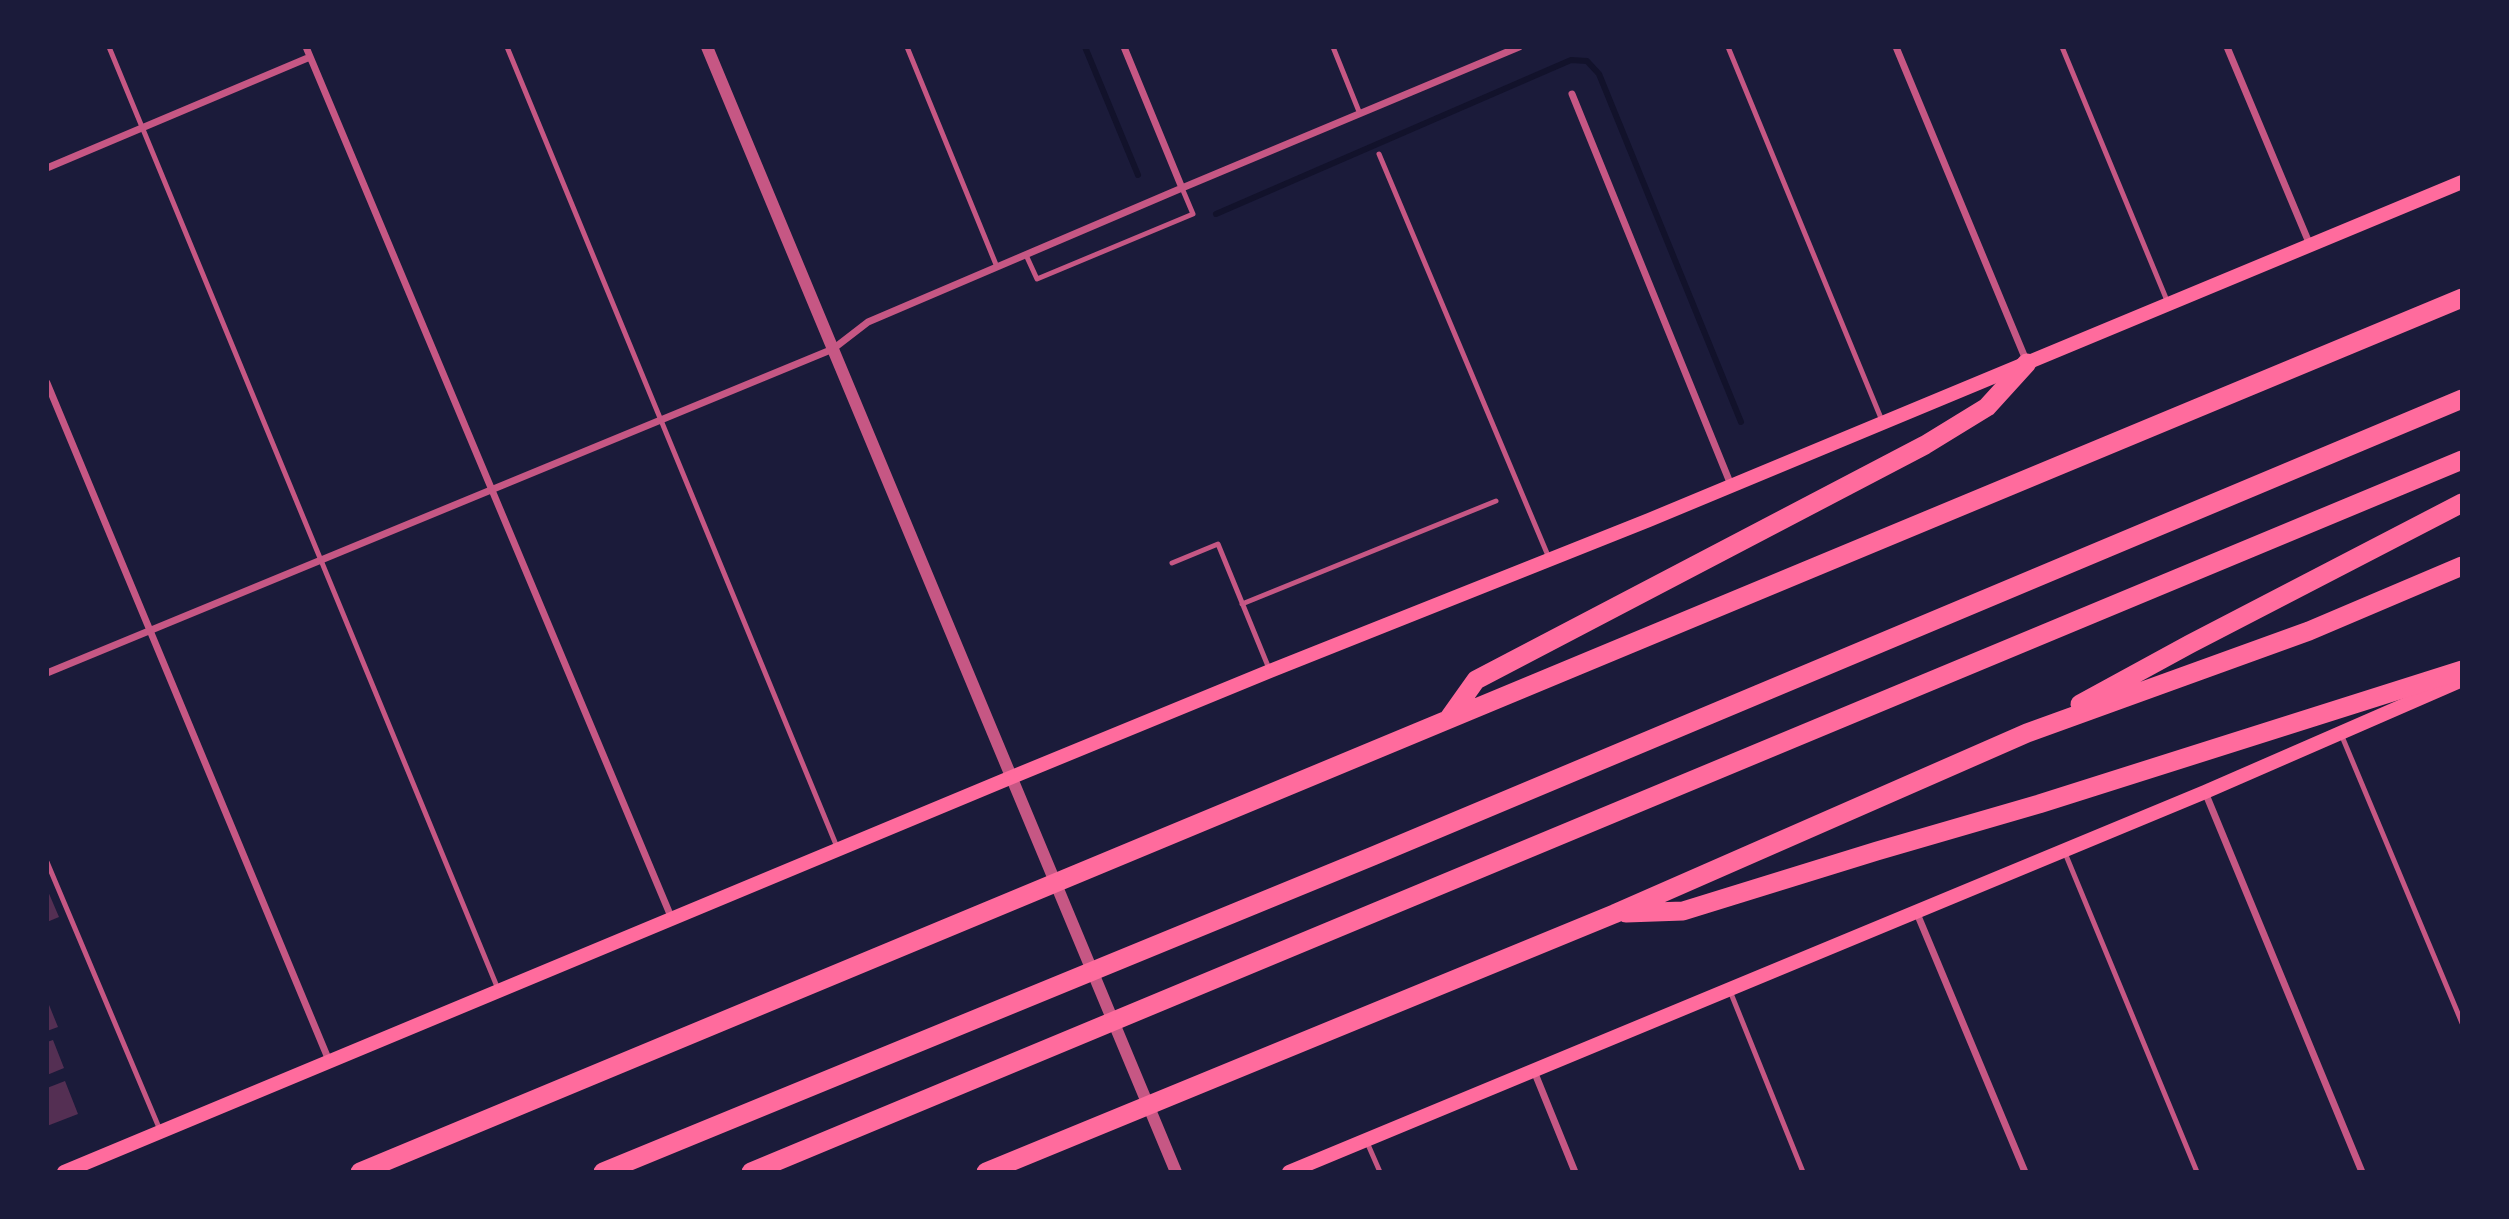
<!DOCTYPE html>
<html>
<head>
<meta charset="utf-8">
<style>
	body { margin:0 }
	#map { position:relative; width:2509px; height:1219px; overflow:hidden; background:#1b1b3a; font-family:"Golos Text",sans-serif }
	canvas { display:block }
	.frame { position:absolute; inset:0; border:49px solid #1b1b3a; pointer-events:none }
</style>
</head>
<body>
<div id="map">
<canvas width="2509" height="1219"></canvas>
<div class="frame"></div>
</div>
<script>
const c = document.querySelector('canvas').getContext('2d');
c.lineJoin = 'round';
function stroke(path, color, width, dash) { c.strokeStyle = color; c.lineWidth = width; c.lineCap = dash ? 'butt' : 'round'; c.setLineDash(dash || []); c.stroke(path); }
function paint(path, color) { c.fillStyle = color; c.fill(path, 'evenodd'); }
stroke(new Path2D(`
	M1085 47 1138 175
	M1216 214 1571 60 1587 61 1599 74 1741 422`), '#12122b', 6);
paint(new Path2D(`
	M47 889 59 917 47 922Z
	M47 1000 58 1027 47 1031Z
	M53 1040 64 1068 47 1075V1042Z
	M65 1081 78 1114 47 1126V1088Z`), '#542f53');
stroke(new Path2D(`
	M109 47 498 989
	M507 47 837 847
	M907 47 997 267
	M1333 47 1360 114
	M1728 47 1883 423
	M2062 47 2168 303
	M1379 154 1549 558
	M1026 255 1037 279 1193 214 1182 188
	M1172 563 1218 544 1270 671
	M1242 604 1496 501
	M2341 734 2462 1023
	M2065 853 2197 1172
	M47 862 160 1130
	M1730 991 1803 1172
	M1366 1140 1380 1172`), '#c65784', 5);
stroke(new Path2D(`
	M306 47 672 919
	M1124 47 1182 188
	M1896 47 2026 360
	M2227 47 2310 245
	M1572 94 1731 485
	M47 168 310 57
	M47 383 330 1063
	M47 673 833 349 868 322 1182 188 1519 47
	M2205 792 2362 1172
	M1916 911 2025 1172
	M1534 1071 1575 1172`), '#c65784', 7);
stroke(new Path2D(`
	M707 47 1176 1172`), '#c65784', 12);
stroke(new Path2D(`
	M64 1172 1012 777 1270 671 1649 520 2462 182
	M1289 1172 2205 792 2462 680`), '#ff6b9d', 14);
stroke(new Path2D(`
	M2080 704 2190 644 2462 503
	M1449 718 1476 680 1925 445 1987 407 2027 363
	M1626 913 1683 911 1877 851 2039 804 2462 670
	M360 1172 2462 298
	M603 1172 1373 856 2462 399
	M751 1172 2462 460
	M986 1172 1614 914 2027 733 2309 631 2462 566`), '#ff6b9d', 19);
</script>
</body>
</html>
